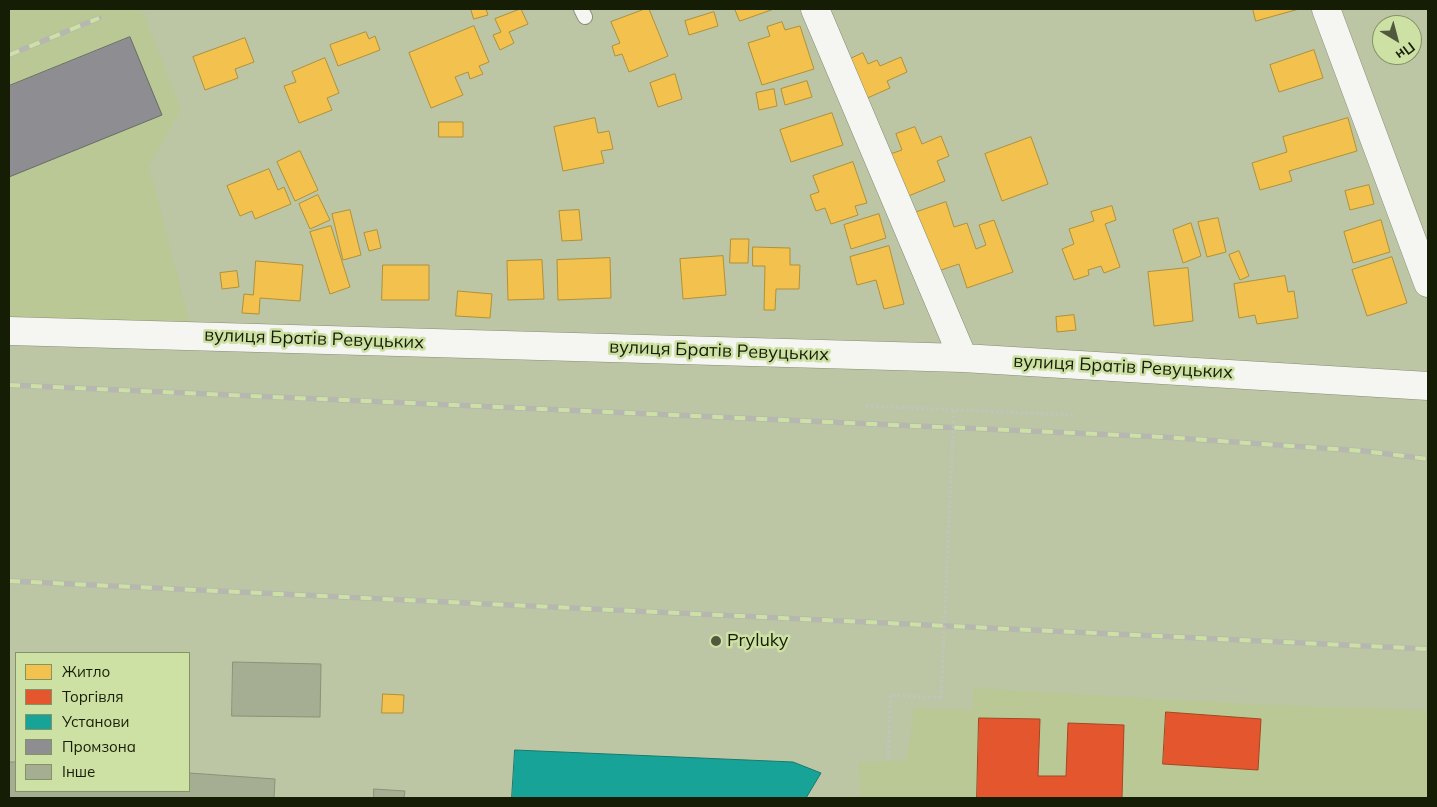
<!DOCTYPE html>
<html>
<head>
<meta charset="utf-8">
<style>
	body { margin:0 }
	#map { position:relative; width:1437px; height:807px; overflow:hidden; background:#bcc6a5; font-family:Mulish,sans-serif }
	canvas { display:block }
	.frame { position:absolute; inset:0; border:10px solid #161d05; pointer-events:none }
	.legend { position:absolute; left:15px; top:652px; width:175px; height:140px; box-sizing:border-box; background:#cee1a4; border:1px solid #849364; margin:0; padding:6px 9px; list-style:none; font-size:15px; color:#161d05 }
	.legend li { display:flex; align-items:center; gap:10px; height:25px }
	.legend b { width:25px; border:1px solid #849364 }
	.north { position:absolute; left:1372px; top:15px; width:50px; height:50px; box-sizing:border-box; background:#cee1a4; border:1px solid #849364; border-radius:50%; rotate:143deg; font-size:14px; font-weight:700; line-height:20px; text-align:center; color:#161d05 }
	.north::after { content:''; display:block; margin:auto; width:18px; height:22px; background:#50583d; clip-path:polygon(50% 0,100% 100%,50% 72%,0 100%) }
</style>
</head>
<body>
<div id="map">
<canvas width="1437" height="807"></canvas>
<div class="frame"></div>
<ul class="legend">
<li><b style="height:14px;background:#f2c14e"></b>Житло</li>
<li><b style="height:14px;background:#e4572e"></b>Торгівля</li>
<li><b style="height:14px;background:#17a398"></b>Установи</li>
<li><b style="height:14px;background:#8d8d92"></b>Промзона</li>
<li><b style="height:14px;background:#a5ad92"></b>Інше</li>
</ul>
<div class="north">Пн</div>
</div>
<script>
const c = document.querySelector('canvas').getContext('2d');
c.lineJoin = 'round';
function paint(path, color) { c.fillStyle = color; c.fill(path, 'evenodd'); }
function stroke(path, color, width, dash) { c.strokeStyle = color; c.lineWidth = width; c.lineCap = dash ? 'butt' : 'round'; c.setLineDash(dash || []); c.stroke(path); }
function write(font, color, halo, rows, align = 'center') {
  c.font = font + ' Mulish,sans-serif'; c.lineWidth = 5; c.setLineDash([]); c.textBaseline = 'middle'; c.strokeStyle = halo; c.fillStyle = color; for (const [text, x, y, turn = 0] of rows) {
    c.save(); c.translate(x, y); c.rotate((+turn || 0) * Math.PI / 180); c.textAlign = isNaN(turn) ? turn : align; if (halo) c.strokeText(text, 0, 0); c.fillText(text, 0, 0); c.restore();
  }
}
paint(new Path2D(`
	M9 9H139L145 16 181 109 149 166 193 336 9 331Z
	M974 688 1248 704 1428 710V798H860L859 762 907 761 914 708 973 710Z`), '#b9c894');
const homes = new Path2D(`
	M471 9H486L488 15 474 19Z
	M521 9 528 24 509 32 514 43 500 50 493 35 501 32 495 19Z
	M645 9H649L668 56 629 72 622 54 615 56 612 46 620 43 611 22Z
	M735 9H774L740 21Z
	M1253 9H1299L1256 21Z
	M714 12 718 26 689 35 685 21Z
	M782 22 785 30 800 26 814 69 762 85 748 43 770 36 767 27Z
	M474 26 489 62 479 66 483 74 470 79 468 72 455 77 463 95 431 108 409 53Z
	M366 32 369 39 375 36 380 50 338 66 330 45Z
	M245 38 254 62 235 69 238 78 205 90 193 57Z
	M1314 50 1323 78 1279 92 1270 65Z
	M863 53 868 64 877 60 880 66 901 57 907 72 887 81 890 88 865 99 848 60Z
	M325 58 339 93 327 98 332 110 299 123 284 86 296 82 292 72Z
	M675 74 682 99 658 107 650 83Z
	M807 81 812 97 785 105 781 89Z
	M774 89 777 106 759 110 756 93Z
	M832 113 843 145 791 162 780 130Z
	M595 118 598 133 609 131 613 149 601 151 604 163 563 171 554 127Z
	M1348 118 1357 151 1289 171 1292 181 1260 190 1252 163 1287 152 1283 137Z
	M439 122H463V137H439Z
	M915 127 922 144 941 136 949 156 937 161 945 181 906 197 890 154 902 150 896 134Z
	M1031 137 1048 184 1002 201 985 154Z
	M300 151 318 190 295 201 277 162Z
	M853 162 867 203 855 206 858 215 831 224 825 208 816 211 810 195 819 192 813 176Z
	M269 169 278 190 284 187 291 204 255 219 252 211 240 216 227 186Z
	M1369 185 1374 204 1350 210 1345 191Z
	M318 195 330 220 310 229 299 204Z
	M946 202 954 227 967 223 976 249 986 245 979 225 994 220 1013 272 967 288 959 264 935 272 914 213Z
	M1112 206 1116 220 1105 224 1120 267 1104 273 1101 266 1088 270 1089 275 1074 280 1062 249 1074 244 1069 229 1094 221 1091 212Z
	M350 210 361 255 343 260 332 214Z
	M579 210 582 240 562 241 559 211Z
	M879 214 886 238 851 249 844 225Z
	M1218 218 1226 252 1207 257 1198 222Z
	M1381 220 1390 252 1353 263 1344 232Z
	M1191 223 1201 256 1183 263 1173 230Z
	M331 226 350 287 330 294 310 232Z
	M377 230 381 248 369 251 364 233Z
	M731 239H749L748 263H730Z
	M889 246 904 304 884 309 876 280 857 285 850 257Z
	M753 247 790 248V265H800L799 289H776L775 310H764L765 266H753Z
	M1239 251 1249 276 1240 280 1229 255Z
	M723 256 726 295 683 299 680 259Z
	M1392 257 1407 303 1367 316 1352 270Z
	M610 258 611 298 558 300 557 260Z
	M542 260 544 299 508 300 507 261Z
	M256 261 303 265 300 301 260 298 259 314 242 313 244 294 253 295Z
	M383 265H429V300H382Z
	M1188 268 1193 321 1154 326 1148 272Z
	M237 271 239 287 222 289 220 273Z
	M1285 276 1288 292 1294 291 1298 318 1257 324 1255 315 1239 318 1234 284Z
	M458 291 492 294 490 318 456 316Z
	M1074 315 1076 330 1057 332 1056 317Z
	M383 694 404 695 403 713H382Z`);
paint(homes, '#f2c14e');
stroke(homes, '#b09038', 1);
const shops = new Path2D(`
	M1166 712 1261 719 1258 770 1163 764Z
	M979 718 1040 719 1038 776H1066L1068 723 1124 725 1122 798H977Z`);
paint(shops, '#e4572e');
stroke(shops, '#a64622', 1);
const public = new Path2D(`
	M515 750 793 762 821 773 806 798H512Z`);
paint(public, '#17a398');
stroke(public, '#177b6c', 1);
const industry = new Path2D(`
	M130 37 162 115 9 177V86Z`);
paint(industry, '#8d8d92');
stroke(industry, '#696b68', 1);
const building = new Path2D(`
	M233 662 321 664 320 717 232 716Z
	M9 762H16V791H189V773L275 779 274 798H9Z
	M374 789 405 791 404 798H374Z`);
paint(building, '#a5ad92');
stroke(building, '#8a9278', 1);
const service = new Path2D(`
	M581 9 585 17`);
const minor = new Path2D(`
	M815 9 963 358
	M1326 9 1428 283
	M9 331 963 358 1428 386`);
stroke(service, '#868d74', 16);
stroke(minor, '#868d74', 29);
stroke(new Path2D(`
	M866 406 1073 415
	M888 758 891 695 941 698`), '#c2c4bb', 3, [2.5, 2.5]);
stroke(service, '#f5f6f2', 14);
stroke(minor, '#f5f6f2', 28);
const rail = new Path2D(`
	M9 55 99 18
	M9 385 1162 437 1364 451 1428 459
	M9 581 1428 649`);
stroke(rail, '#b6b8b0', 5.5);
stroke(rail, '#cee1a4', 4, [11]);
stroke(new Path2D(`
	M941 698 954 410`), '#c2c4bb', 3, [2.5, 2.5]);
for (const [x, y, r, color] of [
	[716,641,6,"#50583d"]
]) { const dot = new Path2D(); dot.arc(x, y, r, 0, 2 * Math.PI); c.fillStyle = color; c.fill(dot); stroke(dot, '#cee1a4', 2); }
write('18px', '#161d05', '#cee1a4', [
	["вулиця Братів Ревуцьких",314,339,2],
	["вулиця Братів Ревуцьких",719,351,2],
	["вулиця Братів Ревуцьких",1123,367,3]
]);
write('18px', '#161d05', '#cee1a4', [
	["Pryluky",727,641]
], 'left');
</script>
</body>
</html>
